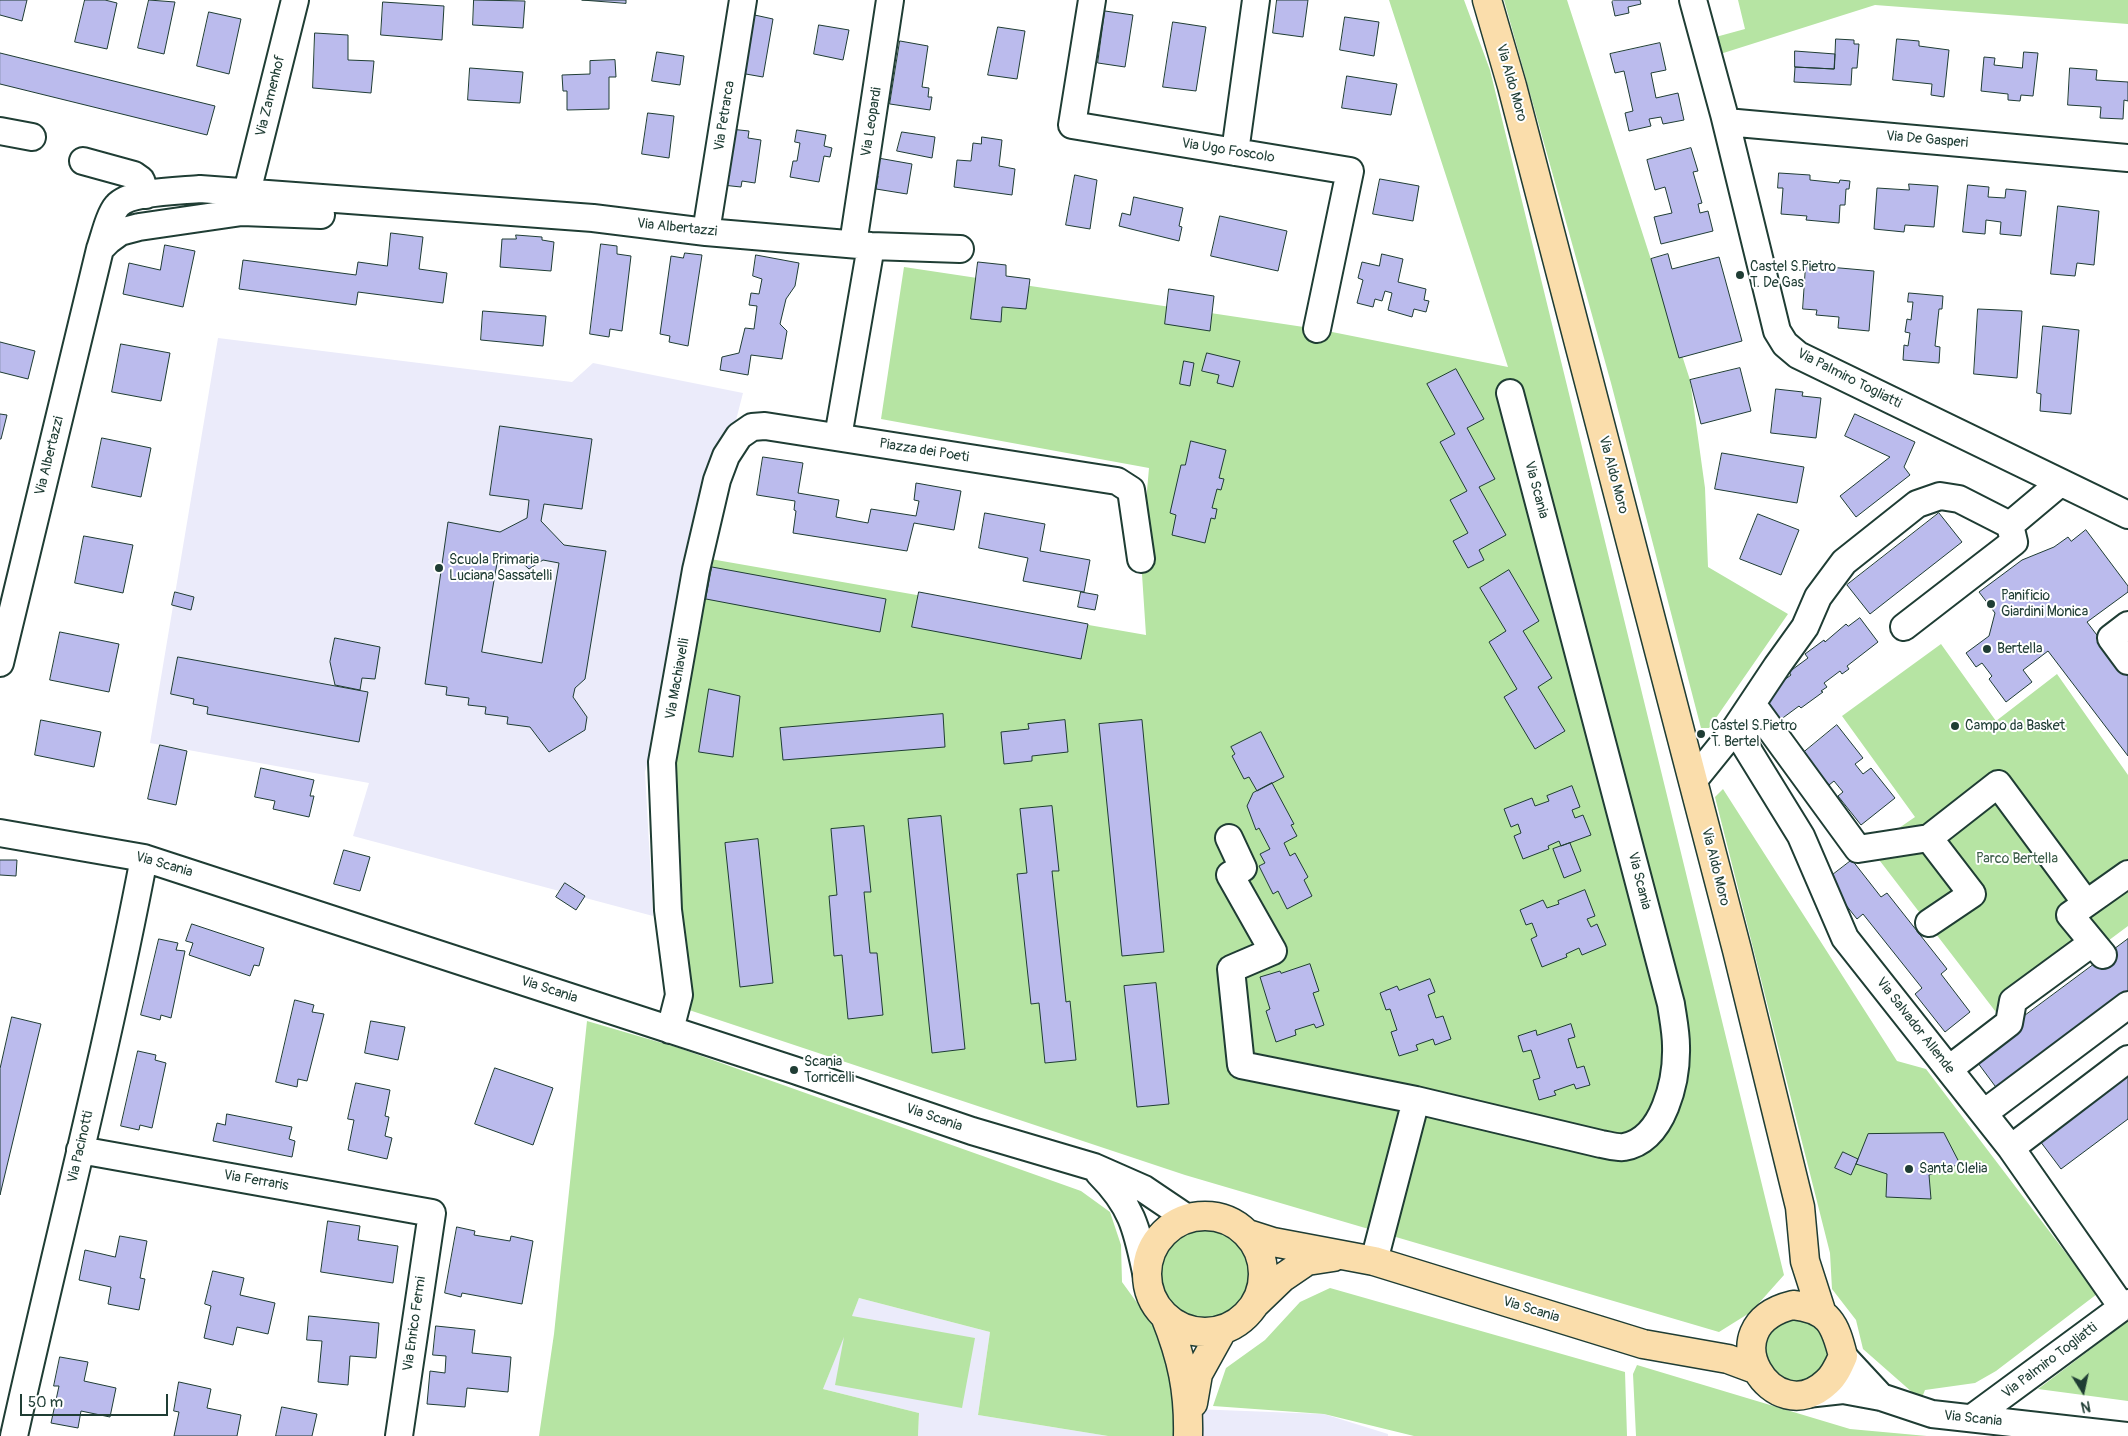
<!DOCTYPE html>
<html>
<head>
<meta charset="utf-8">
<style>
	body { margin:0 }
	#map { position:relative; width:2128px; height:1436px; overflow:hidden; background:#fff; font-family:Pangolin,sans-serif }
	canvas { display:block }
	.north { position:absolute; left:2058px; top:1366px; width:50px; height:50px; -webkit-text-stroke:4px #fff; paint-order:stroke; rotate:170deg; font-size:14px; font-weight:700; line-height:20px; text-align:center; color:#1f3d34 }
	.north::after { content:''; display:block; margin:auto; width:18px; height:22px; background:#1f3d34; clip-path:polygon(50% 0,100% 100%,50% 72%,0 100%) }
	.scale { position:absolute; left:20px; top:1394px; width:148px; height:22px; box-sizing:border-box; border:2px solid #1f3d34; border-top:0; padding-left:6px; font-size:15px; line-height:18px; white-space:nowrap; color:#1f3d34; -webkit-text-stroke:4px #fff; paint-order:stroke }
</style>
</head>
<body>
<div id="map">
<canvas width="2128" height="1436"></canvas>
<div class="north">N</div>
<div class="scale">50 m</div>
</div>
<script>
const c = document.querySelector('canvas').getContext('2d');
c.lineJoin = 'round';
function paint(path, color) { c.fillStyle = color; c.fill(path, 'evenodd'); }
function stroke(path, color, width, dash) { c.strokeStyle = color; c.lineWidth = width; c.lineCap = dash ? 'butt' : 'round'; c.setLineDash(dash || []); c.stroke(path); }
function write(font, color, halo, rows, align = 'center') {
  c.font = font + ' Pangolin,sans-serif'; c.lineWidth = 4; c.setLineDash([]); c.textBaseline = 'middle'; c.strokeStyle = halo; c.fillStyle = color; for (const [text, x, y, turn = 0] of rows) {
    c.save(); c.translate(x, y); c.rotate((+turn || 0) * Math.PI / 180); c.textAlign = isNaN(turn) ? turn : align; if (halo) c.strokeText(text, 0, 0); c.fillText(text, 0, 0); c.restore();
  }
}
paint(new Path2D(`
	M218 338 572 382 593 363 743 393 645 772 653 916 353 836 369 783 150 743Z
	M859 1298 990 1332 978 1415 1108 1436H918L919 1413 823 1389Z
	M1193 1409 1324 1414 1388 1434V1436H1192Z`), '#ebebfa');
paint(new Path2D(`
	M1389 0H1464L1490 70 1784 1275 1751 1312 1719 1332 1185 1175 677 1006 662 762 699 557 1146 635 1141 559 1149 468 881 419 904 267 1317 329 1508 367Z
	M1504 0H1567L1690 380 1705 488 1708 567 1788 614 1709 728H1701L1611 383Z
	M1738 0H2128V24L1875 5 1717 55 1712 38 1745 29Z
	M1941 644 1996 721 2057 674 2128 775V926L2002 1020 1870 848 1915 817 1842 716Z
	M1723 789 1897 1061 1926 1069 2097 1294 1996 1371 1975 1383 1925 1390 1921 1400 1863 1349 1856 1320 1832 1289 1830 1253 1715 797Z
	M587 1021 679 1048 1081 1191 1110 1212 1121 1245 1122 1282 1172 1351 1192 1436H1108L978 1415 990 1332 859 1298 852 1316 975 1338 962 1408 835 1385 844 1337 823 1389 919 1413 918 1436H539L554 1334Z
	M1157 1274a47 47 0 1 1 94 0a47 47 0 1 1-94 0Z
	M1330 1288 1625 1372 1627 1436H1414L1324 1414 1213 1406 1226 1368 1265 1340 1300 1302Z
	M1785 1317H1808L1832 1341 1824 1374 1793 1385 1773 1375C1762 1341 1757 1342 1785 1317Z
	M2128 1321V1401L2038 1389Z
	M1637 1365 1850 1429 1927 1436H1636L1633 1374Z`), '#b6e4a3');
const building = new Path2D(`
	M0 0H27L22 21 0 15Z
	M85 0H105L117 3 107 49 75 42Z
	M149 0 175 2 164 54 138 48Z
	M474 0 525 1 523 28 473 25Z
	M582 0H626V3Z
	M1277 0H1308L1303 37 1273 33Z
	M1614 0H1640L1641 4 1628 7 1629 13 1615 16 1612 2Z
	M383 2 444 6 442 40 381 35Z
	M1105 11 1133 15 1125 67 1098 63Z
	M209 12 241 19 229 74 197 66Z
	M750 14 773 19 763 77 740 73Z
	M1345 17 1379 22 1374 56 1340 50Z
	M1173 22 1206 27 1196 91 1163 87Z
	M819 25 849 30 843 60 814 54Z
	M998 27 1025 31 1017 79 988 75Z
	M315 33 348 35V60L374 61 371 93 313 88Z
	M1836 39 1854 40V44H1859L1857 68H1852L1851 85 1794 82 1795 67 1834 69Z
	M1897 39 1919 41V46L1949 50 1944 97 1931 95 1932 84 1893 80Z
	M900 41 928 46 922 87 929 88 928 97H932L930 110 890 104Z
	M1660 43 1666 70 1651 73 1656 98 1678 93 1684 120 1663 124 1661 117 1649 119 1651 126 1629 131 1625 113 1633 111 1624 71 1615 73 1610 54Z
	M1795 51 1835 54 1834 69 1795 67Z
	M657 52 684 56 680 85 652 81Z
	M2024 52 2038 53 2033 96 2021 95 2020 101 2008 100V94L1981 91 1984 57 1995 58 1994 65 2022 68Z
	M0 53 215 106 207 135 0 84Z
	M615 60 616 77H609V109L567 110V91H563L562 75 590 74V61Z
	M470 68 523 72 520 103 468 100Z
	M2070 68 2097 70 2096 80 2128 82V101L2124 100 2123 119 2100 118 2101 107 2068 105Z
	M1347 76 1397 84 1391 115 1342 108Z
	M648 113 674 116 669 158 642 154Z
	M730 129 749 131 748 138 761 140 755 183 742 181 741 187 722 185Z
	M797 130 826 135 824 146 832 148 830 157 824 156 819 182 790 177 793 161H797L800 143 795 142Z
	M902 132 935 137 932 158 897 151Z
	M982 137 1002 140 999 166 1015 169 1012 195 954 187 957 160 971 161 973 143 981 144Z
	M1691 148 1698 171 1693 172 1702 203 1698 204 1700 213 1708 211 1713 231 1661 244 1654 217 1672 213 1665 187 1655 190 1647 160Z
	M878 158 912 164 907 194 876 189 878 176H875Z
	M1779 173 1810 175V180L1839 183 1840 180 1850 181 1849 189H1846L1845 205H1840L1839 223 1806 220 1807 216 1781 214 1783 188H1778Z
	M1075 175 1097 180 1090 229 1066 225Z
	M1380 179 1419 186 1413 221 1373 214Z
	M1909 184 1938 186 1934 227 1905 225 1904 232 1874 229 1877 188 1909 190Z
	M1968 185 1989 187 1988 197 2005 198 2006 189 2026 191 2021 236 2000 234 2001 222 1986 220 1985 234 1963 232Z
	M1134 197 1183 208 1179 226 1182 227 1179 241 1119 226 1122 213 1130 215Z
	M2058 206 2099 211 2094 265 2077 263 2075 276 2051 274Z
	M1220 216 1287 231 1278 271 1211 256Z
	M391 233 423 237 419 269 447 273 443 303 358 292 356 305 239 289 243 260 356 275 358 262 387 266Z
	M516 235 542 237V240L554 242 551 271 500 267 502 239H516Z
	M601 244 617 246V254L631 256 622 331 610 329 609 337 590 334Z
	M165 245 195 251 183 307 123 294 129 263 160 270Z
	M685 253 702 255 688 346 669 342 670 336 660 334 671 256 683 258Z
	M1382 254 1403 259 1398 282 1426 289 1424 300 1429 301 1426 312 1414 309 1412 317 1388 310 1392 293 1385 291 1382 301 1375 299 1373 307 1357 303 1363 280 1358 278 1362 262 1379 266Z
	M1668 254 1672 269 1719 257 1742 341 1679 358 1651 259Z
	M756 255 799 263 795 286 786 299 780 324 787 331 782 359 751 355 748 375 720 370 722 357 739 353 745 328 754 329 757 306 749 305 751 293 759 294 762 279 753 276Z
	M978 262 1006 265V276L1030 279 1026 309 1002 307 1001 322 971 319Z
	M1806 265 1874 271 1869 331 1838 328 1839 317 1816 315 1817 310 1803 309Z
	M1169 289 1214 296 1210 331 1165 324Z
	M1909 293 1943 296 1942 309H1939L1935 346 1940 347 1939 363 1903 360 1904 345 1908 346 1910 333 1905 332 1907 319 1911 320 1913 302H1908Z
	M1978 309 2022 311 2017 378 1974 374Z
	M483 311 546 316 543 346 481 340Z
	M2043 326 2079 330 2071 414 2040 411 2041 394 2037 393Z
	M0 342 35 351 28 379 0 372Z
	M121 344 170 353 161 401 112 392Z
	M1207 353 1240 361 1233 387 1217 383 1219 375 1202 371Z
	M1184 361 1194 363 1190 386 1180 384Z
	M1740 368 1751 411 1701 424 1690 380Z
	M1456 369 1484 419 1467 428 1495 479 1479 487 1506 535 1479 550 1484 560 1468 568 1453 541 1468 533 1450 500 1467 491 1440 442 1455 434 1427 384Z
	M1776 389 1803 392 1802 396 1821 398 1816 438 1771 433Z
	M0 414 7 415 1 439H0Z
	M1855 414 1915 442 1904 467 1910 475 1856 517 1840 496 1890 457 1845 436Z
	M500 426 592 439 582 509 544 504 541 521 564 545 606 551 585 679 575 688 573 697 587 717 585 730 549 752 530 727 507 724 508 717 485 714 486 707 468 705 469 698 446 695 447 687 425 684 448 522 500 532 527 518 529 500 490 495ZM499 554 515 556 529 569 543 560 559 563 542 663 482 652Z
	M102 438 151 448 141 497 92 487Z
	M1191 441 1226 450 1219 478 1224 479 1221 490 1217 489 1212 508 1217 509 1215 519 1211 518 1205 543 1172 535 1176 515 1170 513 1181 465H1185Z
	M1722 453 1804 467 1797 503 1715 489Z
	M763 457 803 463 798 493 839 500 836 517 868 523 871 509 916 516 919 501 914 500 916 483 961 491 954 530 914 523 907 551 793 533 796 511 794 510 795 501 757 495Z
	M985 513 1045 524 1040 551 1090 560 1084 592 1023 581 1028 558 979 548Z
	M1939 513 1962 542 1870 614 1847 585Z
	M1758 514 1799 530 1781 575 1740 559Z
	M2086 530 2128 586V592L2087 622 2128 676V756L2048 651 2023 670 2032 682 2006 702 1989 679 1992 676 1982 663 1976 667 1966 653 1989 636 1995 613 1979 592 2022 560 2054 547 2068 537 2071 541Z
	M84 536 133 545 123 593 75 583Z
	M712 567 886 599 880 632 706 599Z
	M1509 570 1539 621 1523 631 1552 678 1538 687 1565 731 1535 749 1504 697 1517 689 1489 642 1506 631 1480 588Z
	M175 592 194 597 191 610 172 605Z
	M919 592 1088 624 1081 659 912 627Z
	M1081 592 1098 595 1095 610 1078 607Z
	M1860 618 1878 642 1847 666 1849 669 1842 674 1840 671 1824 683 1827 687 1821 691 1823 692 1801 708 1799 706 1780 720 1762 696 1791 675 1789 672 1808 658 1805 654 1824 640 1825 642 1846 624 1848 626Z
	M60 632 119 644 109 692 50 680Z
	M335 638 380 647 375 679 362 678 360 690 335 685 330 662Z
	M178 657 368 692 359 742 207 714 208 707 193 704 194 699 171 694Z
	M709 689 740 696 733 757 699 752Z
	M943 714 945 747 783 760 780 728Z
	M41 720 101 732 94 767 35 755Z
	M1065 720 1068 752 1032 756V761L1004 764 1001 732 1029 729 1028 724Z
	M1142 720 1164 952 1122 956 1099 724Z
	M1837 725 1863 758 1855 764 1863 774 1871 768 1895 798 1861 825 1838 796 1843 792 1834 781 1829 785 1803 753Z
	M1261 732 1284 777 1257 791 1249 777 1244 779 1232 756 1235 754 1231 747Z
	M160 745 187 751 176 805 148 799Z
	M261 768 314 780 310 796H314L309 817 273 809 275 801 255 797Z
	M1272 783 1294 824 1291 825 1297 836 1284 843 1290 856 1295 853 1308 877 1304 880 1312 896 1287 909 1278 891 1273 894 1259 866 1265 863 1260 854 1270 849 1259 828 1256 830 1247 806 1253 793Z
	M1572 786 1580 807 1572 810 1575 818 1583 815 1591 835 1561 846 1559 841 1548 846 1549 849 1523 859 1514 836 1521 833 1518 824 1511 827 1504 809 1532 798 1535 806 1549 801 1547 796Z
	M1052 806 1059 871H1052L1066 1002 1070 1001 1076 1060 1045 1063 1039 1003 1031 1004 1017 874 1027 873 1020 809Z
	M941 816 965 1049 932 1053 908 819Z
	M864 826 871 892H864L870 953H877L883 1015 848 1019 842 955 834 956 829 896 837 895 831 829Z
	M758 839 773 983 740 987 725 843Z
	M1570 843 1581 871 1564 878 1553 849Z
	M344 850 370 857 360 891 334 884Z
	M0 860H17L16 876 0 875Z
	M1852 860 1881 897 1887 893 1947 969 1941 974 1970 1012 1945 1032 1915 994 1922 988 1863 914 1857 919 1826 880Z
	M565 883 585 896 576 910 556 897Z
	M1585 890 1595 916 1587 919 1591 927 1597 924 1606 945 1582 955 1579 948 1566 954 1567 957 1542 967 1531 939 1537 936 1532 923 1526 925 1520 910 1543 900 1547 908 1559 904 1558 901Z
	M192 924 264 948 259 966 254 965 250 976 189 955 193 943 186 941Z
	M159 939 178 943 176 950 185 951 171 1018 161 1015 160 1020 141 1015Z
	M2128 939V993L1998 1090 1972 1055Z
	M1310 964 1319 991 1313 993 1324 1025 1316 1028 1314 1024 1295 1030 1296 1035 1276 1042 1266 1011 1270 1009 1260 977 1280 971 1281 973Z
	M1430 979 1435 992 1428 995 1436 1018 1443 1016 1451 1039 1435 1045 1433 1039 1416 1045 1418 1050 1399 1056 1391 1032 1397 1030 1390 1009 1386 1010 1380 993 1397 986 1399 990Z
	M1156 983 1169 1104 1137 1107 1124 986Z
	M295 1000 314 1005 312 1012 324 1014 307 1081 298 1079 297 1087 276 1082Z
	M12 1017 41 1024 0 1195V1069Z
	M371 1021 405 1027 398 1060 365 1053Z
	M1571 1024 1575 1037 1568 1039 1577 1068 1584 1066 1590 1085 1576 1089 1574 1084 1554 1091 1556 1095 1539 1100 1533 1080 1540 1078 1531 1050 1523 1052 1518 1036 1536 1030 1537 1035Z
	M138 1051 156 1055 155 1060 166 1063 152 1128 140 1125 139 1130 121 1126Z
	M2128 1064V1119L2061 1169 2034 1133Z
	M495 1068 553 1088 533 1145 475 1124Z
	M356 1083 390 1090 385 1116 389 1117 385 1136 392 1138 387 1159 348 1150 354 1120 348 1119Z
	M227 1114 292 1127 289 1139 295 1141 292 1157 213 1141 217 1123 225 1125Z
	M1944 1133 1960 1164 1929 1175 1931 1199 1886 1197 1887 1174 1856 1164 1868 1134Z
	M1843 1152 1858 1159 1851 1175 1835 1168Z
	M328 1221 360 1226 358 1240 398 1246 393 1283 321 1272Z
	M457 1227 475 1231 474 1235 510 1241 511 1236 533 1241 522 1304 462 1293 461 1297 445 1293Z
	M120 1236 147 1241 140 1278 145 1279 139 1310 108 1304 111 1287 79 1280 85 1250 115 1257Z
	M213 1271 244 1278 240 1295 275 1303 268 1334 237 1327 233 1345 204 1338 211 1306 205 1304Z
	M309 1316 379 1323 376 1358 350 1356 348 1385 318 1382 322 1341 307 1340Z
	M436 1326 475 1330 472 1353 511 1357 508 1392 467 1388 465 1407 427 1404 430 1371 445 1373 446 1356 433 1355Z
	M60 1357 88 1362 84 1381 116 1388 110 1417 81 1411 78 1428 51 1423 59 1386H54Z
	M179 1382 211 1389 207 1408 241 1415 237 1436H174L179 1412 174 1411Z
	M282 1407 317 1414 312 1436H276Z`);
paint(building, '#bbbbed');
stroke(building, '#1f3d34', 1);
const minor = new Path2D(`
	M1092 0 1072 125 1350 171 1317 329
	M1693 0 1724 114 1777 331 1785 344 1798 355 2128 515
	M1726 122 2128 158
	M0 131 32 137
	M1235 152 1256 0
	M83 161 134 175 141 180 146 195
	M243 208 295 0
	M706 232 743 0
	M853 244 890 0
	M100 249 109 240 120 232 139 227 242 212 321 215
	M838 437 871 246
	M2128 625 2111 638 2128 661
	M1904 627 2014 542 2010 525
	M0 663 100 249C104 238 109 215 117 206 129 191 181 191 200 189L593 218 706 232 871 246 960 249
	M1735 729 1801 836 1845 938 2011 1148 2122 1307
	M1745 734 1758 712 1858 849 1929 838
	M1693 781 1735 729 1777 666 1805 627 1818 597 1844 562 1917 504 1940 496 1959 499 2010 525 2060 483
	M0 833 144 858 794 1070 972 1131 1094 1167 1144 1189 1187 1218
	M1229 838 1243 868 1230 875 1273 951 1231 969 1241 1065 1416 1100 1601 1144C1608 1145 1617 1148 1624 1147 1664 1140 1677 1080 1676 1046 1676 1032 1673 1018 1671 1004L1510 393
	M1929 923 1972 894 1929 838 1998 784 2086 903
	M2103 955 2070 915 2128 874
	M670 1030 679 995 668 910 662 762 696 570 717 480 726 456 739 436 752 427 765 426 1117 481 1131 490 1141 559
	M1949 1069 2009 1023 2013 1001 2092 943
	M1984 1113 2128 1005
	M2011 1148 2128 1059
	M80 1150 432 1213 399 1436
	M1099 1173C1134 1208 1137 1231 1147 1277
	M1374 1261 1416 1100
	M1843 1356 1881 1397
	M1807 1394 1843 1390 1881 1397 1932 1414 2128 1436
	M1972 1418 2128 1303
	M14 1436C57 1243 107 1052 144 858`);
const major = new Path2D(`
	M1487 0 1512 86 1737 950 1800 1207 1805 1261 1822 1314
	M1147 1274a58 58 0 1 1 116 0a58 58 0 1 1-116 0Z
	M1248 1234 1273 1242 1374 1261 1643 1344 1728 1359 1755 1369
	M1255 1304 1282 1278 1307 1261 1333 1257
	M1793 1305C1829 1309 1835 1324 1843 1356 1839 1365 1835 1375 1827 1382 1774 1433 1706 1326 1793 1305Z
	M1165 1316C1182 1358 1189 1391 1188 1436
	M1193 1403 1198 1374 1223 1329`);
stroke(minor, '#1f3d34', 30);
stroke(major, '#1f3d34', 31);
stroke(minor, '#fff', 26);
stroke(major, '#faddab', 28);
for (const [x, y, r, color] of [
	[1740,275,5,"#1f3d34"],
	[439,568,5,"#1f3d34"],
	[1991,604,5,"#1f3d34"],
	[1987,649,5,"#1f3d34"],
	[1955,726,5,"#1f3d34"],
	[1701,734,5,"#1f3d34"],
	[794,1070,5,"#1f3d34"],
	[1909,1169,5,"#1f3d34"]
]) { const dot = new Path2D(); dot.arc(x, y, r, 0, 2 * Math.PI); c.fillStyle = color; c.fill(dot); stroke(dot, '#fff', 2); }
write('14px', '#1f3d34', '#fff', [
	["Via Aldo Moro",1511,83,74],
	["Via Zamenhof",271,96,-76],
	["Via Petrarca",725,116,-81],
	["Via Leopardi",872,122,-81],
	["Via De Gasperi",1927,140,5],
	["Via Ugo Foscolo",1228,151,9],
	["Via Albertazzi",677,228,6],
	["Via Palmiro Togliatti",1849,379,27],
	["Piazza dei Poeti",924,451,9],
	["Via Albertazzi",50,456,-76],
	["Via Aldo Moro",1613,475,75],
	["Via Scania",1536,490,75],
	["Via Machiavelli",678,679,-80],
	["Via Scania",164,865,16],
	["Via Aldo Moro",1715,867,76],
	["Via Scania",1639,881,76],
	["Via Scania",549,990,18],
	["Via Salvador Allende",1915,1026,52],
	["Via Scania",934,1118,19],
	["Via Pacinotti",81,1147,-77],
	["Via Ferraris",256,1181,10],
	["Via Scania",1531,1310,17],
	["Via Enrico Fermi",415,1324,-82],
	["Via Palmiro Togliatti",2050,1361,-37],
	["Via Scania",1973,1419,6]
]);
write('14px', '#1f3d34', '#fff', [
	["Castel S.Pietro",1750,267],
	["T. De Gas",1750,283],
	["Scuola Primaria",449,560],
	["Luciana Sassatelli",449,576],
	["Panificio",2001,596],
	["Giardini Monica",2001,612],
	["Bertella",1997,649],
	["Castel S.Pietro",1711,726],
	["T. Bertel",1711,742],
	["Campo da Basket",1965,726],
	["Scania",804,1062],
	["Torricelli",804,1078],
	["Santa Clelia",1919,1169]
], 'left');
write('14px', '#3d5e4a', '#fff', [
	["Parco Bertella",2017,859]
]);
</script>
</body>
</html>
